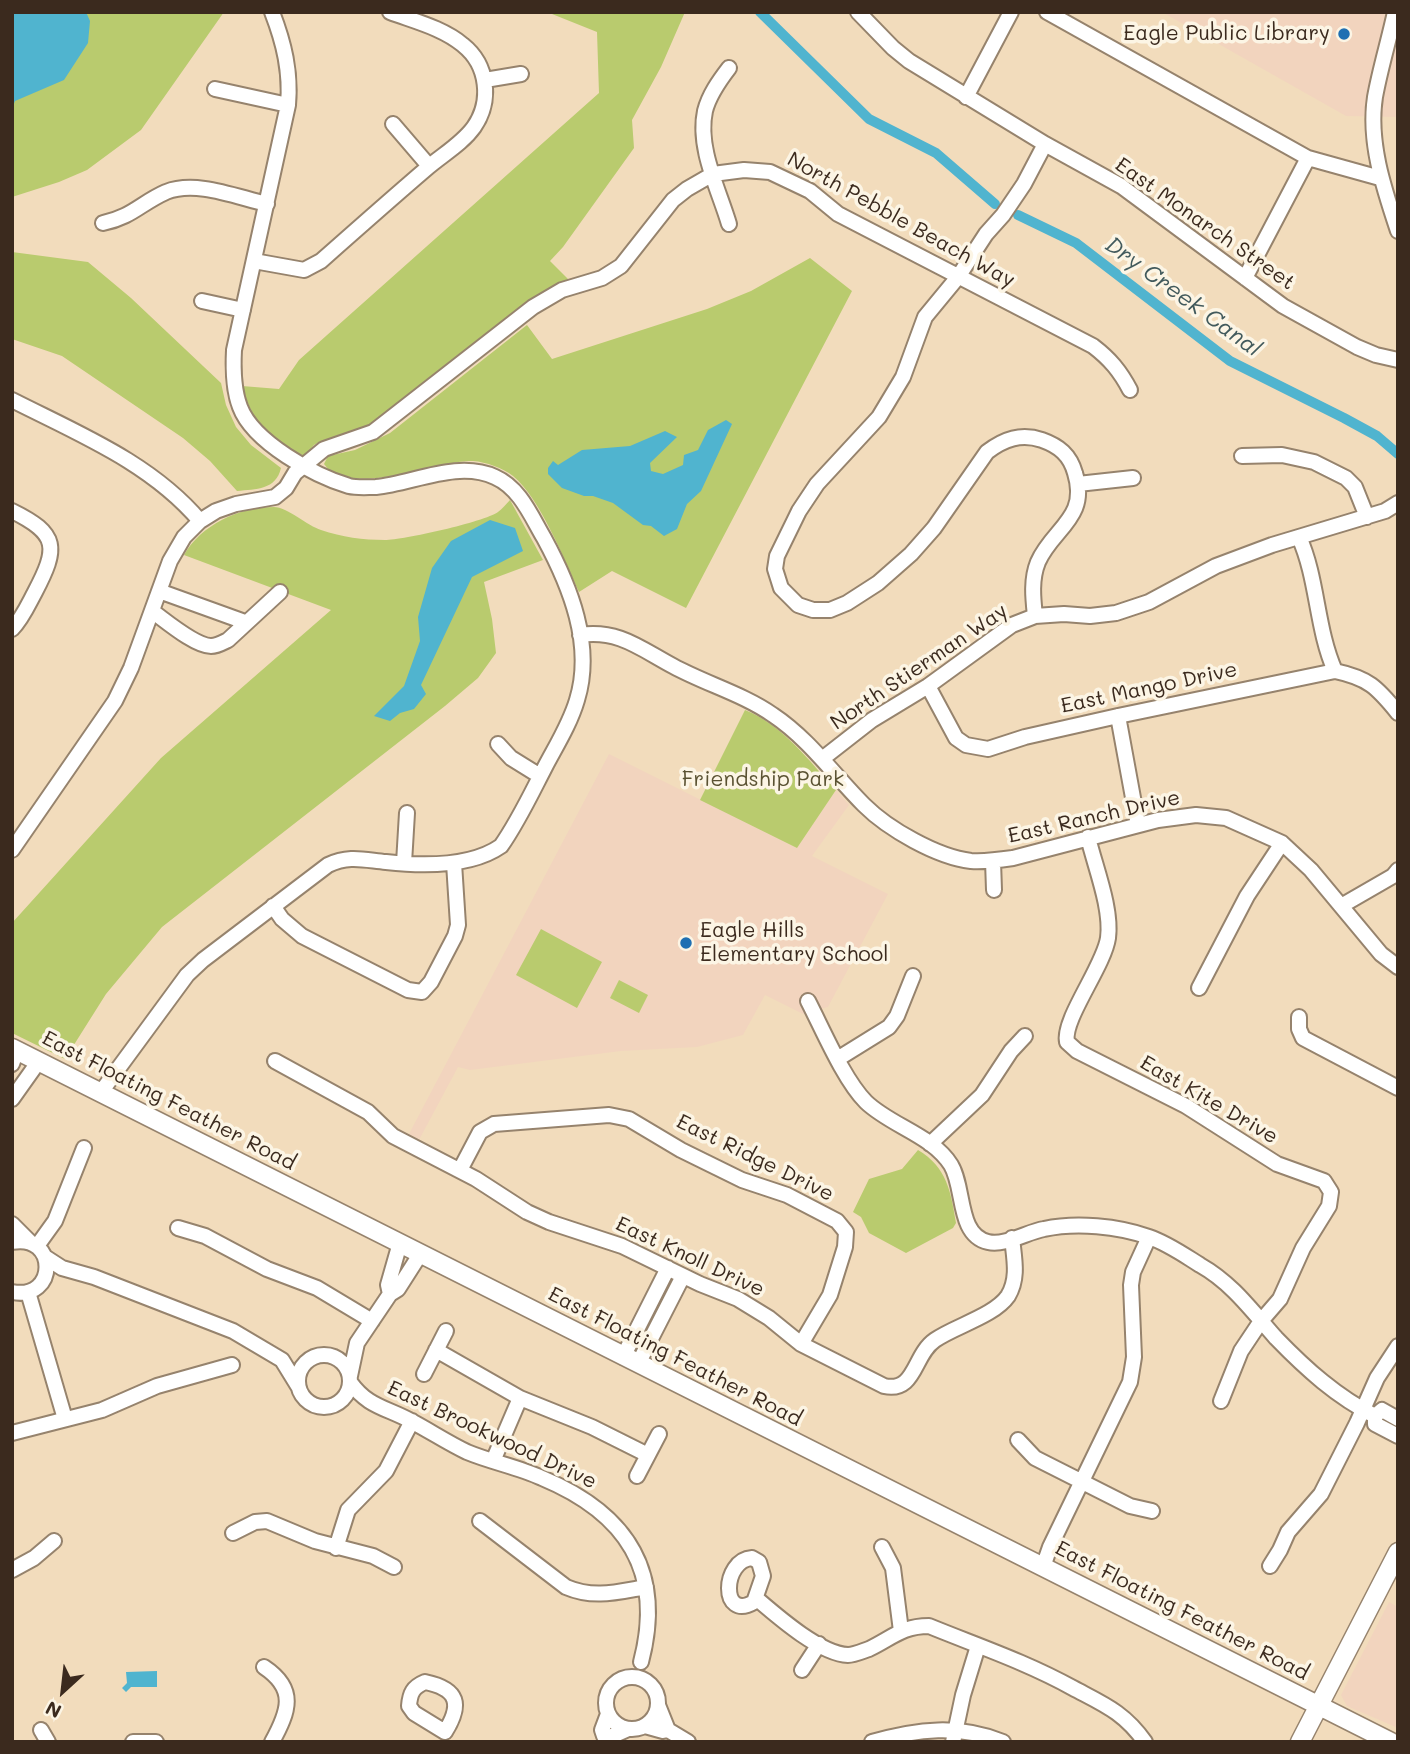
<!DOCTYPE html>
<html>
<head>
<meta charset="utf-8">
<style>
	body { margin:0 }
	#map { position:relative; width:1410px; height:1754px; overflow:hidden; background:#f2dcbc; font-family:Mali,sans-serif }
	canvas { display:block }
	.frame { position:absolute; inset:0; border:14px solid #3b2a1e; pointer-events:none }
	.north { position:absolute; left:28px; top:1656px; width:70px; height:70px; -webkit-text-stroke:5px #fcf5e5; paint-order:stroke; rotate:207deg; font-size:19px; font-weight:700; line-height:28px; text-align:center; color:#3b2a1e }
	.north::after { content:''; display:block; margin:auto; width:24px; height:32px; background:#3b2a1e; clip-path:polygon(50% 0,100% 100%,50% 72%,0 100%) }
</style>
</head>
<body>
<div id="map">
<canvas width="1410" height="1754"></canvas>
<div class="frame"></div>
<div class="north">N</div>
</div>
<script>
const c = document.querySelector('canvas').getContext('2d');
c.lineJoin = 'round';
function paint(path, color) { c.fillStyle = color; c.fill(path, 'evenodd'); }
function stroke(path, color, width, dash) { c.strokeStyle = color; c.lineWidth = width; c.lineCap = dash ? 'butt' : 'round'; c.setLineDash(dash || []); c.stroke(path); }
function write(font, color, halo, rows, align = 'center') {
  c.font = font + ' Mali,sans-serif'; c.lineWidth = 7; c.setLineDash([]); c.textBaseline = 'middle'; c.strokeStyle = halo; c.fillStyle = color; for (const [text, x, y, turn = 0] of rows) {
    c.save(); c.translate(x, y); c.rotate((+turn || 0) * Math.PI / 180); c.textAlign = isNaN(turn) ? turn : align; if (halo) c.strokeText(text, 0, 0); c.fillText(text, 0, 0); c.restore();
  }
}
paint(new Path2D(`
	M1162 12H1398V117L1346 116Z
	M609 754 797 848 836 790 849 805 812 856 888 894 828 1007 803 1014 765 995 743 1035 697 1047 621 1051 470 1070 458 1067 419 1140 409 1134Z
	M1389 1602 1398 1607V1728L1347 1706 1341 1695Z`), '#f2d4be');
paint(new Path2D(`
	M12 12H224L141 130 87 170 59 182 12 197Z
	M547 12H685L661 67 632 120 634 148 563 247 550 261 569 280 534 300 376 421 356 432 321 441 314 445 305 456C270 445 251 420 242 386L279 389 299 360 599 93 597 32Z
	M12 252 88 262 131 298 221 383 226 405 236 427 251 445 281 468C276 490 256 489 237 491L210 461 183 438 62 356 12 339Z
	M810 258 852 291 686 608 612 571 579 592C564 559 540 498 513 476 503 468 486 462 473 461 439 459 348 500 324 464L328 456 355 450 390 433 527 325 552 359 707 309 751 291Z
	M510 500 543 560 484 582 492 619 496 653 478 678 445 706 162 927 106 994 65 1059 12 1033V923L161 758 331 610 184 555C201 525 239 507 274 507 287 507 308 526 321 530 342 537 363 540 385 540 403 540 484 522 498 512 502 509 506 504 510 500Z
	M745 710C783 725 809 761 836 790L797 848 700 800Z
	M541 929 602 962 577 1008 516 975Z
	M619 980 648 995 639 1013 610 998Z
	M918 1150C947 1167 951 1192 956 1223L953 1228 906 1253 869 1233 861 1217 853 1212 869 1179 902 1169Z`), '#b9cb6e');
paint(new Path2D(`
	M12 12H86L90 21 88 43 64 80 15 101 12 109Z
	M726 420 732 424 701 491 687 504 677 529 664 536 651 526 643 525 613 503 593 496H584L562 488 548 474V468L553 461 558 465 582 450 630 446 665 431 677 437 650 463 651 471 663 474 683 465 684 455 698 450 708 430Z
	M490 520 515 528 523 551 472 577 421 685 426 694 414 709 400 713 390 721 374 716 404 686 420 641 418 617 432 568 451 541Z
	M157 1671V1687H131L126 1692 122 1688 127 1683 126 1672Z`), '#50b4cf');
stroke(new Path2D(`
	M760 12 869 119 936 153 995 204
	M1018 215 1076 243 1230 361 1344 418 1377 436 1398 454`), '#50b4cf', 10);
const minor = new Path2D(`
	M858 12 893 48 909 61 1045 144 1121 186 1283 306 1357 347 1376 355 1398 360
	M1047 12 1308 158 1380 178
	M1395 12C1389 40 1380 69 1375 97 1368 142 1384 189 1398 231
	M729 68C719 81 709 95 705 111 697 148 719 190 729 224
	M485 80 521 74
	M215 89 288 105
	M966 97 1011 12
	M393 124 429 166
	M103 223C132 217 141 203 166 192 196 180 236 197 267 204
	M254 261 304 270 321 261C356 230 391 199 426 169 442 155 462 144 474 127 492 101 488 65 463 45 443 28 414 21 390 12
	M1245 278 1308 158
	M202 301 243 310
	M12 400C79 434 151 463 200 521
	M1242 456 1282 455 1314 462 1346 478 1355 487 1367 517
	M1078 484 1133 478
	M12 511C59 534 58 548 35 592 28 605 22 619 12 629
	M1299 537C1318 579 1316 628 1335 671
	M159 591 245 622
	M152 611C166 621 195 646 211 646 217 646 222 643 228 640L280 592
	M1035 616C1033 598 1031 579 1038 562 1053 528 1089 518 1075 473 1070 455 1059 446 1042 440 1021 433 1004 439 987 452L934 528 911 554 878 583 847 603 830 610H813L798 605 781 588 775 569 777 556 799 511 817 484 879 417 903 377 925 317 958 277 986 234 1003 215 1024 184 1045 144
	M580 635C618 629 641 649 673 666 706 684 743 694 773 715 809 739 834 775 864 805 888 829 937 857 971 861 985 862 999 860 1013 858L1158 820 1196 815 1226 818 1282 843 1311 870 1381 954 1398 967
	M928 686 956 738 966 745 988 749 1025 737 1118 716 1335 671C1368 678 1377 687 1398 713
	M1118 716 1138 825
	M498 744 511 758 540 776
	M822 759 872 720 928 686 1012 625 1035 616 1064 614 1090 616 1116 613 1149 602 1216 566 1272 545 1385 511 1398 503
	M1088 837C1095 867 1112 908 1108 938 1104 966 1062 1020 1067 1042L1077 1051 1186 1106 1277 1164 1324 1181 1331 1192 1329 1206 1303 1248 1280 1299 1261 1321 1241 1351 1221 1401
	M12 850 115 701 131 668 170 561 184 537 200 521 216 511 236 504 275 497 286 488 295 473 324 449 373 432 533 307 562 290 602 278 621 266 673 200 687 189 713 174 744 170 770 172 810 191 838 214 1093 346C1110 359 1120 371 1130 390
	M993 861 994 890
	M404 863 407 813
	M273 906 282 919 302 936 408 990 422 992 431 982 455 936 458 925 454 863
	M1341 906 1393 876 1398 870
	M1199 988 1247 896 1282 843
	M808 1001C823 1030 844 1080 866 1102 891 1126 932 1135 951 1165 965 1188 957 1235 988 1242 1005 1246 1027 1232 1044 1229 1076 1222 1118 1226 1149 1237 1167 1243 1184 1255 1200 1265 1232 1283 1252 1311 1276 1338 1306 1369 1337 1397 1375 1416
	M1299 1017V1029L1303 1038 1398 1088
	M839 1058 889 1027 897 1016 913 976
	M275 1061 368 1112 393 1136 476 1179 527 1212 549 1222 622 1246 700 1284 738 1299 769 1318 801 1344 884 1386C916 1393 913 1355 935 1340 955 1326 994 1316 1008 1296 1019 1278 1014 1258 1012 1238
	M12 1064 17 1050
	M101 1092 187 975 203 960 328 865C349 855 364 860 386 862 422 866 471 867 501 846 518 822 531 794 545 767 556 746 570 724 577 700 594 645 570 586 544 538 531 516 520 488 495 477 458 460 414 483 376 487 367 487 357 488 349 486 315 476 253 442 240 407 233 389 233 369 234 350L288 105C291 72 284 43 272 12
	M12 1099 39 1061
	M930 1144 982 1095 1011 1051 1025 1036
	M460 1170 480 1132 494 1124 609 1115 629 1119 681 1150 742 1180 787 1195 837 1221 846 1232 845 1247 830 1295 801 1344
	M12 1224 30 1242
	M178 1228 205 1236 267 1269 317 1288 372 1321
	M12 1242C58 1233 58 1301 12 1292
	M37 1246 55 1221 84 1148
	M45 1257 62 1268 94 1277 233 1331 282 1360 298 1386
	M28 1292 65 1419
	M390 1294 388 1285 400 1243
	M436 1350 520 1398 592 1427 648 1455
	M298 1381a26 26 0 1 1 52 0a26 26 0 1 1-52 0Z
	M623 1357 668 1268
	M638 1364 683 1276
	M424 1374 446 1331
	M350 1376 357 1343 390 1294 398 1289 421 1253
	M350 1382C368 1407 385 1407 411 1421 430 1431 448 1443 467 1452 491 1462 518 1467 542 1478 626 1513 665 1571 641 1662
	M1375 1416V1424L1398 1436
	M1375 1416 1382 1410 1398 1419
	M12 1433 102 1410 157 1386 232 1365
	M1018 1440 1035 1458 1130 1506 1152 1511
	M493 1461 520 1398
	M637 1476 659 1434
	M480 1521 566 1587C594 1599 617 1592 646 1587
	M233 1533 255 1522 267 1521 315 1541 373 1556 394 1567
	M882 1547 893 1568 901 1631
	M336 1548 348 1510 386 1471 412 1421
	M752 1558 759 1562 763 1576 754 1602C720 1622 722 1560 752 1558Z
	M1270 1566 1280 1550 1288 1532 1321 1494 1357 1423 1377 1378 1398 1346
	M1043 1567 1050 1547 1130 1382 1134 1357 1131 1285 1133 1272 1149 1237
	M12 1570 34 1558 54 1541
	M756 1598C777 1616 820 1654 848 1655 854 1655 863 1651 869 1649 892 1638 902 1626 929 1626 978 1646 1026 1662 1073 1688 1103 1704 1124 1712 1145 1742
	M264 1667C297 1689 289 1711 272 1742
	M802 1670 819 1644
	M606 1703a26 26 0 1 1 52 0a26 26 0 1 1-52 0Z
	M425 1682C459 1689 462 1705 445 1732L414 1713 409 1706C410 1693 413 1687 425 1682Z
	M608 1714 602 1730 604 1736 610 1737 628 1729
	M645 1726 663 1731 668 1730 658 1705
	M41 1730 48 1742
	M668 1730 688 1742
	M133 1742H156
	M872 1742C917 1729 959 1724 1003 1742
	M953 1742 963 1695 978 1646`);
const major = new Path2D(`
	M12 1048 1391 1742
	M1300 1742 1398 1552`);
stroke(minor, '#96836d', 18);
stroke(major, '#96836d', 21);
stroke(minor, '#fff', 14);
stroke(major, '#fff', 18);
for (const [x, y, r, color] of [
	[1344,34,7,"#1f6fb2"],
	[686,943,7,"#1f6fb2"]
]) { const dot = new Path2D(); dot.arc(x, y, r, 0, 2 * Math.PI); c.fillStyle = color; c.fill(dot); stroke(dot, '#fcf5e5', 2.5); }
write('21px', '#3b2a1e', '#fcf5e5', [
	["Eagle Public Library",1330,34],
	["Eagle Hills",700,931,"left"],
	["Elementary School",700,955,"left"]
], 'right');
write('21px', '#3b2a1e', '#fcf5e5', [
	["North Pebble Beach Way",901,220,29],
	["East Monarch Street",1205,224,35],
	["North Stierman Way",919,667,-34],
	["East Mango Drive",1149,688,-12],
	["East Ranch Drive",1094,817,-13],
	["East Kite Drive",1209,1100,30],
	["East Floating Feather Road",169,1101,27],
	["East Ridge Drive",755,1158,26],
	["East Knoll Drive",690,1257,25],
	["East Floating Feather Road",675,1357,27],
	["East Brookwood Drive",492,1435,25],
	["East Floating Feather Road",1182,1611,27]
]);
write('21px', '#5a5232', '#fcf5e5', [
	["Friendship Park",763,780]
]);
write('italic 23px', '#425a5c', '#fcf5e5', [
	["Dry Creek Canal",1183,297,36]
]);
</script>
</body>
</html>
